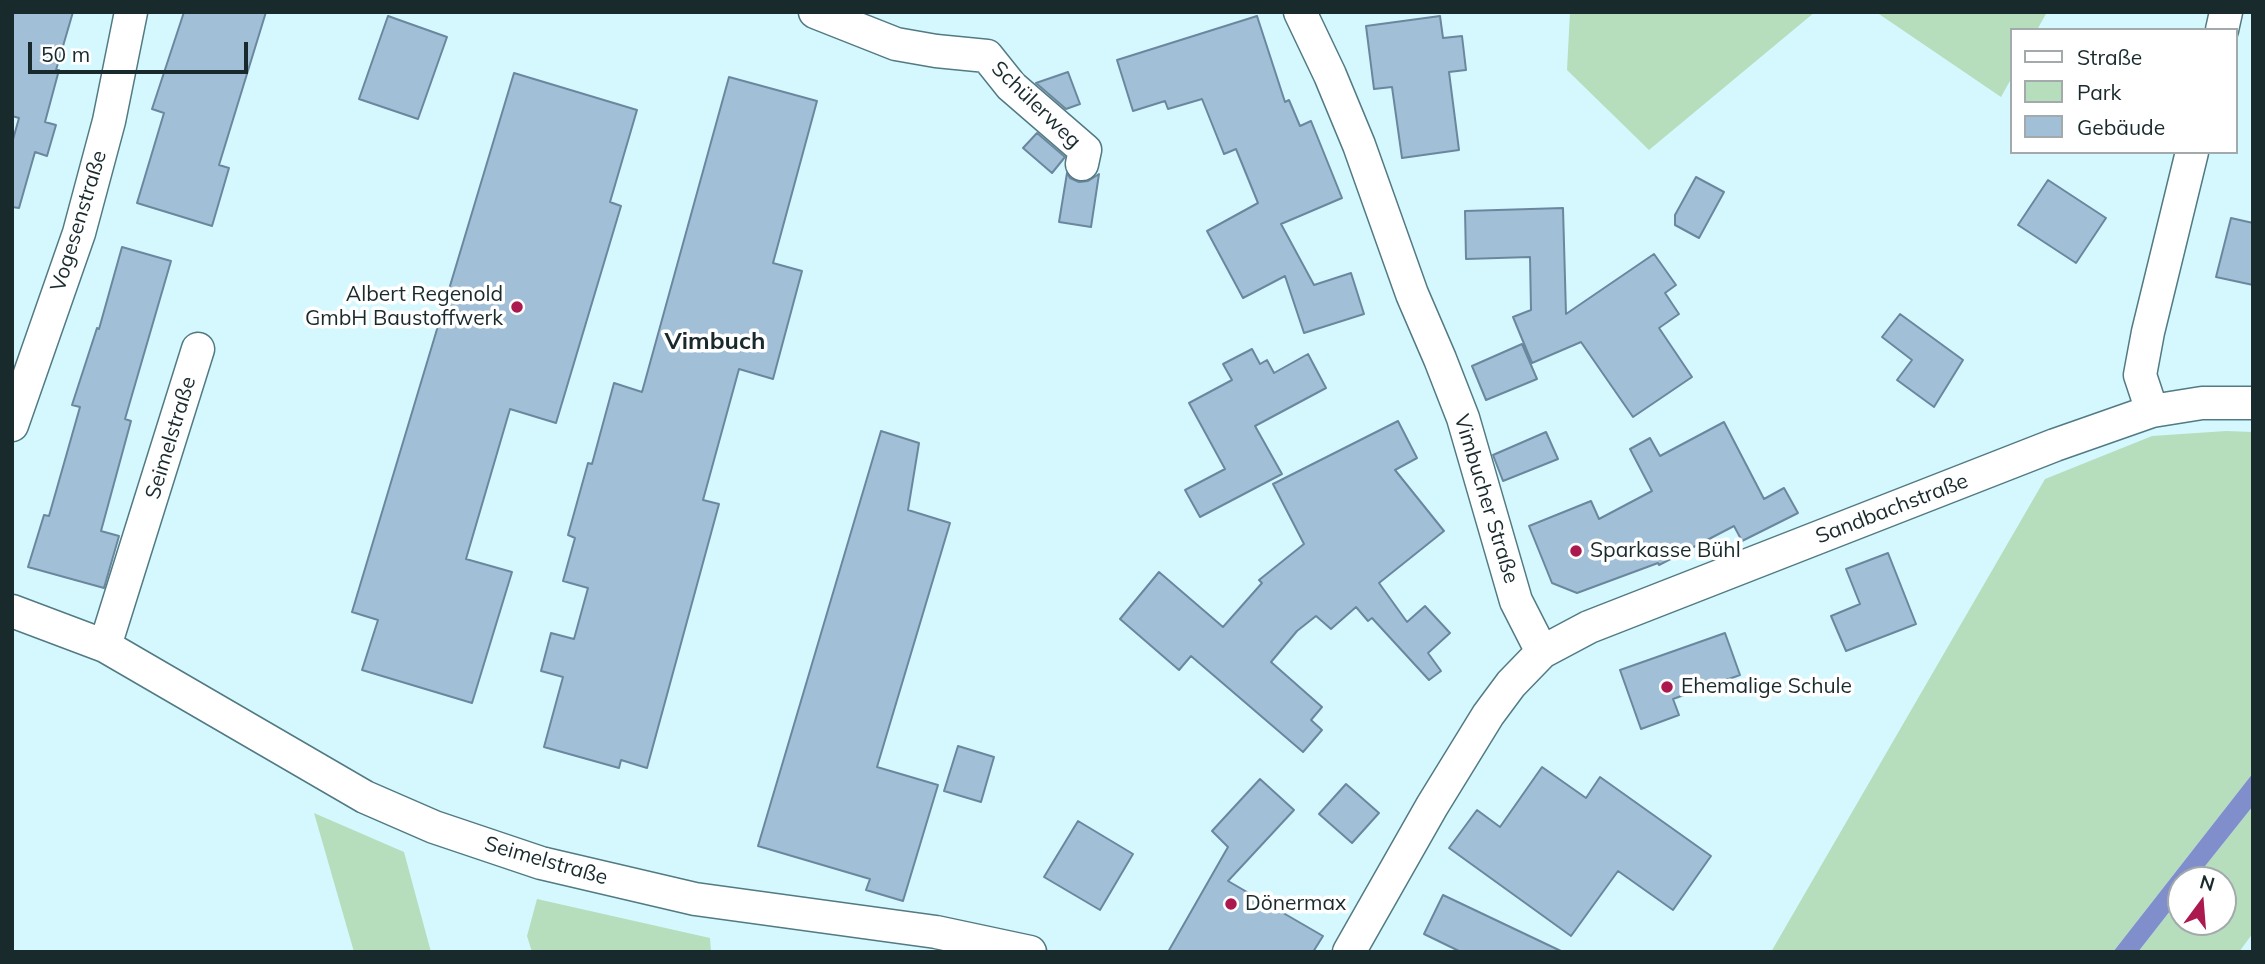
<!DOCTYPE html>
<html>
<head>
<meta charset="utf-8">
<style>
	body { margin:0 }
	#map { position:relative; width:2265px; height:964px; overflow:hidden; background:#d5f8ff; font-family:Mulish,sans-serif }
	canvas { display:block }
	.frame { position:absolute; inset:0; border:14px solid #192a2d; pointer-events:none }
	.legend { position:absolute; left:2010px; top:28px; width:228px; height:126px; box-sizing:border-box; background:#fff; border:2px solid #a3aaab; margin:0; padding:9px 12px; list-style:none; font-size:21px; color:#192a2d }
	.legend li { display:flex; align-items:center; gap:14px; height:35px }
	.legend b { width:35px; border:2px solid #a3aaab }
	.north { position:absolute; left:2167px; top:866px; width:70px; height:70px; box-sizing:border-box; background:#fff; border:2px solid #a3aaab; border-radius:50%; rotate:16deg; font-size:19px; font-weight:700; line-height:28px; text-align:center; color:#192a2d }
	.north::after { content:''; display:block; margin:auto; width:24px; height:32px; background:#ab194f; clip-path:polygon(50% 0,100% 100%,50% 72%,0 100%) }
	.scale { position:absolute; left:28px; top:42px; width:220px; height:32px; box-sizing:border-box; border:4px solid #192a2d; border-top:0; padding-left:9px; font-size:21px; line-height:24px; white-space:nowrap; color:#192a2d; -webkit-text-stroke:5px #fff; paint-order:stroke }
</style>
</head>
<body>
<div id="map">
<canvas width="2265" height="964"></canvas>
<div class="frame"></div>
<ul class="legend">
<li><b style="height:9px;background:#fff"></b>Straße</li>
<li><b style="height:19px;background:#b6debd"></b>Park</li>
<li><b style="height:19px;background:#a1bfd7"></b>Gebäude</li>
</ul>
<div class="north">N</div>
<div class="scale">50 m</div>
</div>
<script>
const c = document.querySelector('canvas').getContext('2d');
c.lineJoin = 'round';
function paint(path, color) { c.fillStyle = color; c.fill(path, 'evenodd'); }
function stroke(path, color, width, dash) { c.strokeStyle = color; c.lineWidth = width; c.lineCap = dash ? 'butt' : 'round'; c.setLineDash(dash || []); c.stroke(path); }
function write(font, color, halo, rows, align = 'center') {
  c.font = font + ' Mulish,sans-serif'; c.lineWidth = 7; c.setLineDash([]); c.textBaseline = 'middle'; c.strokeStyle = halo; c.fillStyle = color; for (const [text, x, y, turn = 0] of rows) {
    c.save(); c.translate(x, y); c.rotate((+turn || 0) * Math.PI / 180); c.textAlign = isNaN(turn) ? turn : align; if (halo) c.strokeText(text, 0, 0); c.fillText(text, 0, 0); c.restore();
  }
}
paint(new Path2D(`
	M1570 12H1815L1649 150 1567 70Z
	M1876 12H2047L2037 30H2011V79L2001 97Z
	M2226 431 2253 432V773L2113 952H1771L2045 479 2152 436Z
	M2253 806V933L2239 952H2138L2181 897V922H2223V880H2194Z
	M314 813 404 852 431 952H354Z
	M537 899 710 938 711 952H532L527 936Z`), '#b6debd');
paint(new Path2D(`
	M2253 773V806L2194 880H2181V897L2138 952H2113Z`), '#808fcc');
const building = new Path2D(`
	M12 12H73L56 70H59L45 122 56 125 47 156 35 152 19 208 12 207V143L19 118 12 116Z
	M184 12H266L219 165 229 168 212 226 137 203 164 113 152 109Z
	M388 16 447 37 418 119 359 99Z
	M1257 16 1285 102 1289 100 1300 126 1311 121 1342 198 1281 224 1314 285 1351 273 1364 314 1304 333 1285 276 1243 298 1207 231 1258 203 1236 149 1224 154 1202 99 1168 109 1165 101 1133 111 1117 60Z
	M1440 16 1443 38 1462 36 1466 70 1449 72 1459 150 1402 158 1392 87 1374 89 1366 26Z
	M1068 72 1080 104 1066 109 1036 83Z
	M514 73 637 110 610 202 621 206 556 423 510 409 466 559 512 572 472 703 362 670 378 620 352 612Z
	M729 77 817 101 773 263 802 271 773 379 739 369 703 500 719 504 647 768 621 760 619 768 544 747 563 677 541 671 551 633 574 639 588 588 563 581 575 538 568 535 588 463 592 464 614 383 642 392Z
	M1037 133 1065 157 1052 173 1023 148Z
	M1067 173 1070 178 1079 182 1088 181 1099 174 1091 227 1059 222Z
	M1696 177 1724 192 1699 238 1675 225V215Z
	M2048 180 2106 218 2076 263 2018 225Z
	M1563 208 1566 314 1654 254 1676 285 1665 293 1679 314 1659 328 1692 377 1633 417 1581 342 1532 363 1513 317 1531 310 1530 257 1466 259 1465 211Z
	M2231 218 2253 223V285L2216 277Z
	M122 247 171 261 125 419 131 421 101 531 119 536 104 588 28 567 44 515 49 516 80 407 72 405 97 328 99 329Z
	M1900 314 1963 360 1934 407 1897 380 1912 360 1882 337Z
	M1522 344 1537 379 1486 400 1472 366Z
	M1252 349 1260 364 1267 360 1274 373 1308 354 1326 388 1255 426 1282 474 1200 517 1185 490 1225 469 1189 403 1232 380 1223 364Z
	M1398 421 1417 458 1395 470 1444 531 1379 583 1407 622 1425 606 1450 633 1428 653 1441 671 1429 680 1372 618 1368 621 1356 607 1331 629 1316 616 1297 631 1271 662 1322 707 1311 720 1322 730 1303 752 1191 656 1179 670 1120 619 1159 572 1223 627 1262 583 1259 580 1304 544 1273 484Z
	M1724 422 1764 499 1784 488 1798 513 1742 541 1734 526 1659 565 1658 563 1577 593 1552 583 1529 526 1591 501 1599 519 1652 491 1630 449 1650 438 1660 456Z
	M881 431 919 443 908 510 950 523 877 767 938 785 903 901 866 890 870 879 758 846Z
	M1546 432 1558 459 1503 481 1493 455Z
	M1888 553 1916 624 1846 651 1831 616 1860 604 1846 569Z
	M1725 633 1740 675 1673 699 1679 715 1641 729 1620 670Z
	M958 746 994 757 981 802 944 791Z
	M1542 767 1586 798 1600 777 1711 856 1673 910 1618 871 1571 936 1449 848 1477 810 1500 827Z
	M1260 779 1294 810 1228 881 1323 936 1313 952H1168L1228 847 1212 831Z
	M1346 784 1379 813 1352 843 1319 814Z
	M1078 821 1133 854 1100 910 1044 877Z
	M1443 895 1563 952H1461L1424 934Z`);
paint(building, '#a1bfd7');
stroke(building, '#6b879e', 2);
const minor = new Path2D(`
	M815 12 896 44 936 51 987 56 1011 86 1085 150 1082 164
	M1300 12 1330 75 1359 145 1412 294 1440 359 1463 418 1516 601 1542 652
	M2222 30 2226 12
	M2152 411 2140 375 2148 332 2192 152
	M12 425 79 233 109 121 131 12
	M12 611 105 646 365 797 434 827 541 863 695 899 936 932 1030 952
	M105 646 198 349
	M1349 952 1432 806 1488 715 1511 684 1542 652 1589 627 2055 445 2152 411 2202 403H2253`);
stroke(minor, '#527a83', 35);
stroke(minor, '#fff', 32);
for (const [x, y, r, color] of [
	[517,307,7,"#ab194f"],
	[1576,551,7,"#ab194f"],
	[1667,687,7,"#ab194f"],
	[1231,904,7,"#ab194f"]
]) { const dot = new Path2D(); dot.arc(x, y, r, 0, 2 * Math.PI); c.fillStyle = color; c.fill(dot); stroke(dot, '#fff', 2.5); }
write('21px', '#192a2d', '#fff', [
	["Schülerweg",1036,105,44],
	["Vogesenstraße",79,221,-73],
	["Seimelstraße",171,438,-73],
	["Vimbucher Straße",1486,499,73],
	["Sandbachstraße",1892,509,-21],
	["Seimelstraße",546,861,16]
]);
write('21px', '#192a2d', '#fff', [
	["Albert Regenold",503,295,"right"],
	["GmbH Baustoffwerk",503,319,"right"],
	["Sparkasse Bühl",1590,551],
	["Ehemalige Schule",1681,687],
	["Dönermax",1245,904]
], 'left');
write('bold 24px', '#192a2d', '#fff', [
	["Vimbuch",715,342]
]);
</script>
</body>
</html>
